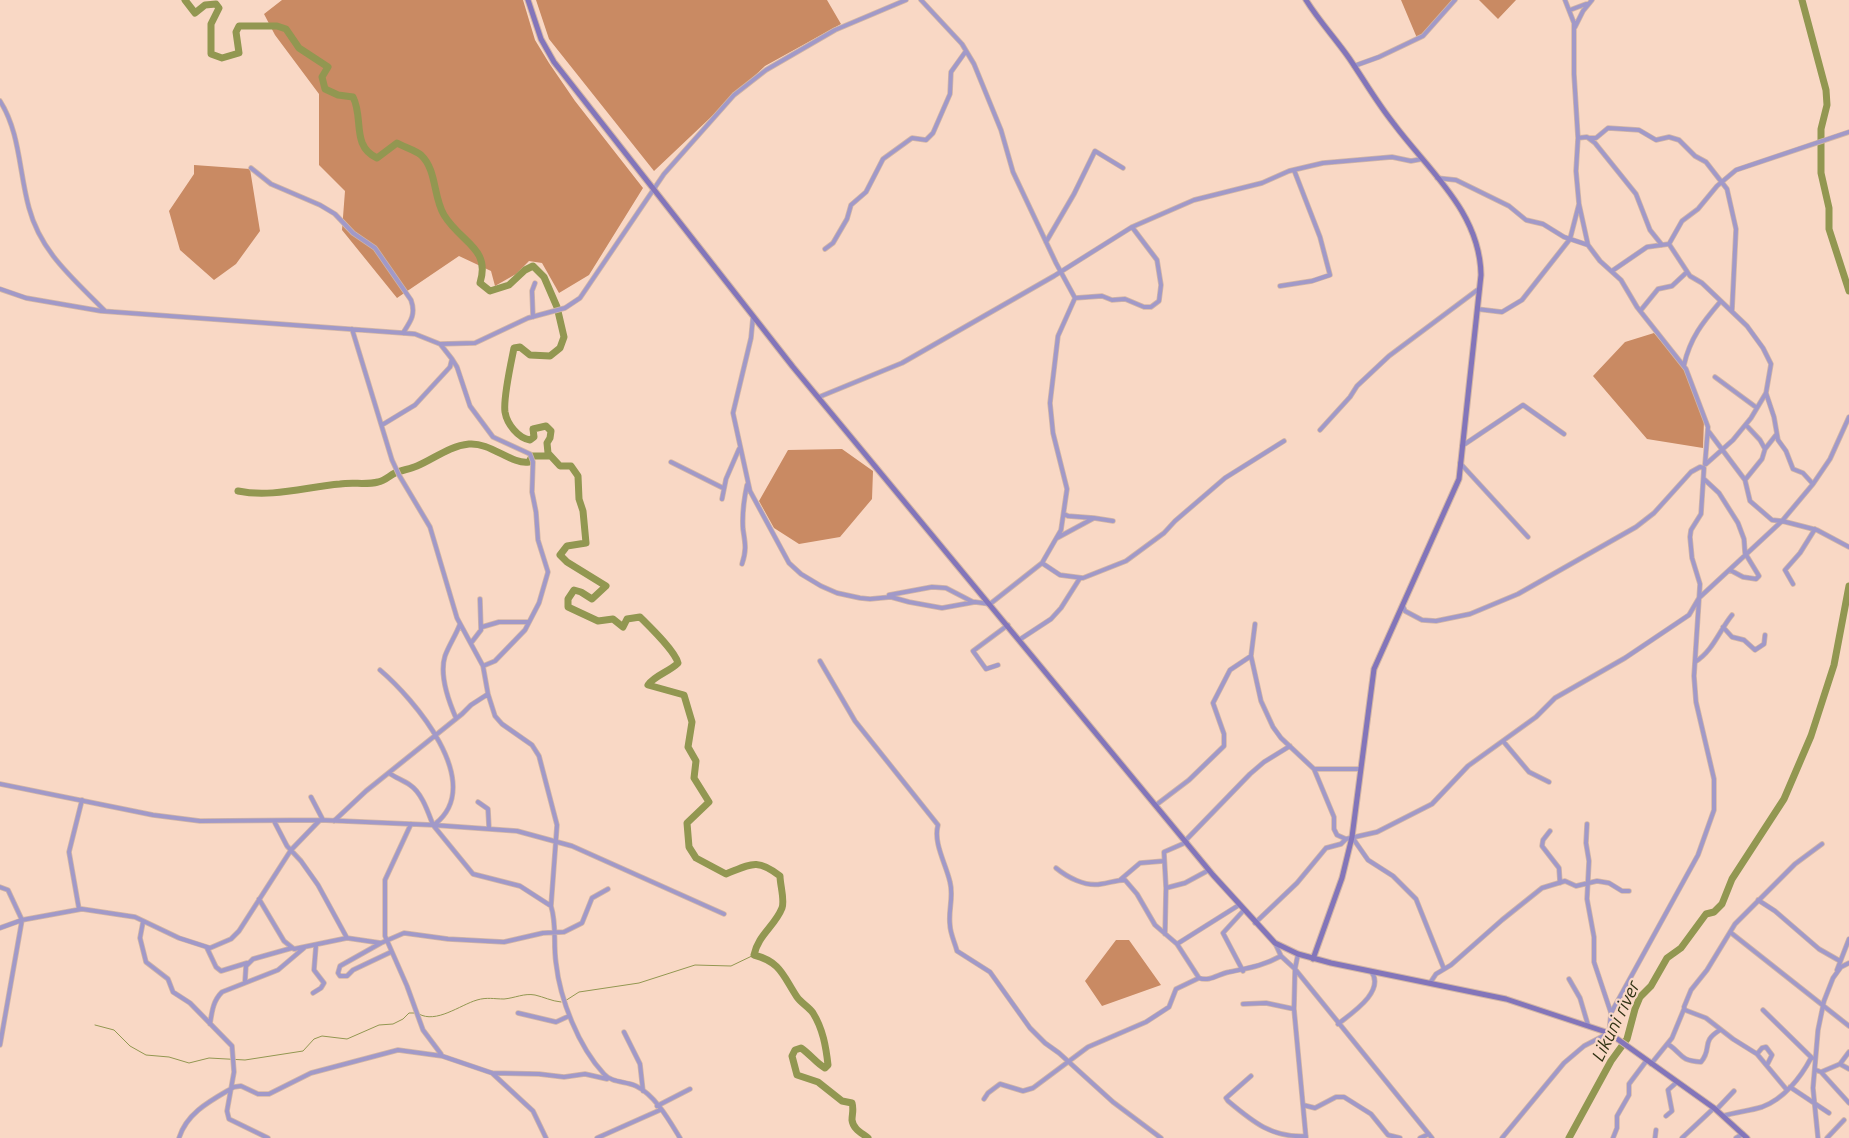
<!DOCTYPE html>
<html>
<head>
<meta charset="utf-8">
<style>
	body { margin:0 }
	canvas { display:block; background:#f9d8c5 }
</style>
</head>
<body>
<canvas width="1849" height="1138"></canvas>
<script>
const c = document.querySelector('canvas').getContext('2d');
c.lineJoin = 'round';
function paint(path, color) { c.fillStyle = color; c.fill(path, 'evenodd'); }
function stroke(path, color, width, dash) { c.strokeStyle = color; c.lineWidth = width; c.lineCap = dash ? 'butt' : 'round'; c.setLineDash(dash || []); c.stroke(path); }
function write(font, color, halo, rows, align = 'center') {
  c.font = font + ' Ubuntu,sans-serif'; c.lineWidth = 4.5; c.setLineDash([]); c.textBaseline = 'middle'; c.strokeStyle = halo; c.fillStyle = color; for (const [text, x, y, turn = 0] of rows) {
    c.save(); c.translate(x, y); c.rotate((+turn || 0) * Math.PI / 180); c.textAlign = isNaN(turn) ? turn : align; if (halo) c.strokeText(text, 0, 0); c.fillText(text, 0, 0); c.restore();
  }
}
paint(new Path2D(`
	M282 0H523L535 40 549 63 575 101 643 188 589 275 559 293 542 263 529 261 516 274 495 286 491 271 459 256 397 298 342 230 345 191 319 165V94L275 35 264 14Z
	M536 0H827L841 24 765 66 654 171 549 39Z
	M1401 0H1454L1434 25 1417 38Z
	M1479 0H1516L1498 19Z
	M194 165 250 169 260 231 236 264 214 280 180 250 169 211 194 174Z
	M1654 333 1683 367 1704 420 1703 448 1647 439 1593 376 1625 342Z
	M842 449 873 471 872 499 840 537 799 544 774 528 759 501 788 450Z
	M1116 940H1129L1161 985 1102 1006 1085 981Z`), '#c98a63');
stroke(new Path2D(`
	M565 1001 579 992 639 983 695 965 731 966 754 955
	M419 1014C436 1024 460 1005 477 1000 487 997 494 999 504 999 515 998 524 993 535 995 544 997 551 1001 561 1002
	M95 1025 114 1030 130 1046 146 1055 169 1057 189 1063 209 1058 245 1060 303 1051 314 1039 322 1036 347 1039 379 1025 393 1024 403 1019 409 1013H415`), '#929751', 1);
stroke(new Path2D(`
	M185 0 195 13 205 5 216 4 219 8 211 24V54L222 58 239 53 236 32 239 26H277L286 29 299 48 328 67 322 77 325 89 338 95 353 97C364 118 351 146 377 158L397 143C404 147 415 150 421 155 437 170 433 197 444 215 461 243 491 248 480 283L490 291 509 285 525 270 533 266 544 277 557 307 564 337 560 348 550 356 530 355 520 347 514 348C511 363 503 398 505 412 507 424 518 438 530 440L534 437 533 429 546 426 551 431 550 438 547 443 548 453 560 466H571L578 476 579 499 583 511 586 543 567 546 560 555 567 562 606 586 592 599 581 592 574 590 568 599V607L598 621 613 619 623 627 627 619 640 617C651 628 675 651 678 663 669 672 655 675 648 685L684 695 692 722 688 747 696 761 694 778 709 802 687 823 689 847 696 858 726 874C751 864 757 858 780 876 780 885 785 900 782 908 775 926 758 935 754 955 781 962 783 976 797 997 801 1003 809 1007 813 1013 823 1029 826 1047 828 1065L825 1068C817 1064 810 1054 801 1048L795 1050 792 1056 797 1075 818 1082 842 1101 852 1103C854 1110 852 1114 852 1120 853 1129 862 1133 868 1138
	M1802 0 1826 90 1827 105 1821 129V173L1829 208V229L1849 291
	M238 491C271 498 306 487 340 484 352 482 367 485 378 482 385 481 389 476 395 473 402 470 410 469 417 466 434 459 449 446 469 444 490 442 512 465 529 462L532 456H550
	M1569 1138 1611 1061 1627 1039 1635 1009 1640 997 1651 986 1667 958 1681 948 1706 914 1714 912 1722 904 1732 879 1784 799 1811 736 1834 665 1849 586`), '#929751', 7);
const street = new Path2D(`
	M1570 10 1586 4
	M1575 27 1583 11 1592 0
	M1354 66 1379 57 1423 36 1455 0
	M0 101C20 132 19 172 29 208 41 253 74 279 105 311
	M1578 138 1587 137 1595 143 1636 194 1650 230 1662 245
	M1590 138H1596L1608 128 1639 130 1656 140 1669 137 1679 140 1695 156 1706 162 1727 189 1736 229 1732 311
	M251 168 271 184 320 205 335 214 353 233 375 248 411 300C416 314 411 321 403 333
	M1437 178 1456 180 1509 206 1526 220 1543 224 1564 237 1588 245 1600 261 1621 280 1637 307 1686 369 1708 427 1705 464
	M1579 204 1588 245
	M1046 242 1074 194 1095 151 1123 168
	M1669 244 1690 276 1702 283 1747 326 1763 348 1771 364 1766 393 1751 418 1733 440 1706 464
	M825 249 833 243 847 219 851 205 866 192 883 159 912 138 926 140 933 133 950 94 951 72 966 51
	M1612 271 1647 247 1669 244 1682 221 1698 209 1717 186 1736 170 1849 132
	M1280 286 1312 281 1330 275 1320 237 1294 170
	M0 289 26 298 101 311 403 333 415 334 440 344 475 343 528 318 565 308 580 298 664 174 734 95 766 70 835 30 906 0
	M1075 298 1102 296 1112 300 1125 299 1144 307H1151L1159 301 1161 285 1157 260 1132 227
	M1477 309 1502 312 1522 300 1570 239 1579 204 1576 171 1578 138 1574 74V23L1565 0
	M1641 310 1658 289 1672 286 1687 272
	M533 317 532 291 535 283
	M753 317 751 338 733 413 750 491 789 563 801 574 821 586 837 593 860 598 870 599 891 597 909 602 942 608 975 602 990 604 1042 563 1061 530 1067 489 1053 433 1050 403 1058 336 1075 298 1056 263 1013 172 1001 130 974 64 962 44 921 0
	M352 329 392 460 399 475 430 527 457 618 483 666 488 694 495 716 502 724 532 745 539 756 557 825 551 906
	M452 359 457 367 470 406 493 437 530 454 533 462 532 492 536 512 538 540 548 572 539 603 525 630 495 661 483 666
	M1684 365C1690 338 1703 322 1720 302
	M1715 377 1757 408
	M1766 393 1774 417 1778 440 1786 451 1793 469 1803 473 1813 484
	M819 397 902 363 1054 276 1132 227 1194 200 1262 183 1289 171 1323 163 1392 157 1411 161 1422 159
	M382 425 415 405 450 367 452 359 441 345
	M1746 425 1760 440 1765 449
	M1320 430 1350 397 1357 386 1389 356 1480 288
	M1709 432 1745 480 1750 501 1772 520 1782 521 1813 484 1830 459 1849 417
	M1462 446 1523 405 1564 434
	M671 462 723 488
	M1460 463 1528 537
	M1704 479 1719 493 1738 523 1744 539 1745 553 1759 576 1756 579 1743 577 1730 570
	M1745 480 1762 459 1765 449 1776 435
	M722 499 726 479 739 449
	M1064 514 1068 516 1094 518
	M1057 538 1094 518 1113 521
	M1042 563 1060 575 1083 578 1126 561 1164 533 1175 521 1225 478 1284 441
	M742 564C747 549 745 543 743 529 742 514 744 499 747 485
	M1793 584 1785 570 1800 553 1815 529
	M889 595 932 587 946 588 973 602
	M1403 606 1405 611 1422 620 1436 621 1470 614 1518 594 1636 527 1654 513 1691 472 1700 467 1704 468 1701 514 1691 530 1690 537 1692 558 1700 584 1694 676 1696 702 1714 779V810L1698 855 1611 1013 1609 1033 1584 1046 1564 1063 1502 1138
	M482 627 499 622H528
	M1723 627 1732 637 1744 640 1755 650 1764 644 1765 635
	M1019 640 1051 619 1061 608 1080 578
	M471 643 481 630 480 599
	M1251 656 1261 701 1273 727 1281 738 1314 769H1359
	M820 661 855 721 938 825C933 843 946 864 950 882 954 897 948 910 950 925 950 933 955 943 957 951L990 972 1030 1028 1045 1043 1059 1053 1113 1102 1161 1138
	M1695 662C1713 651 1719 631 1732 615
	M998 665 986 669 973 651 1008 625
	M380 670C413 698 487 783 435 824
	M456 718C449 702 439 675 445 656 449 645 456 635 460 624
	M1503 741 1529 772 1549 782
	M1314 769 1334 817V829L1337 835 1346 839 1377 832 1432 804 1468 766 1536 717 1555 698 1625 658 1689 615 1699 598 1782 521 1817 530 1849 547
	M389 773C396 778 403 780 410 785 422 793 428 812 433 825
	M0 784 153 815 200 821 320 820 433 825 473 874 520 886 551 906C557 925 553 943 556 963 560 999 578 1046 604 1074 612 1083 625 1081 636 1086 655 1095 669 1120 680 1138
	M311 797 323 820
	M478 802 488 809 489 828
	M1156 805 1189 780 1224 746V734L1213 703 1230 670 1251 656 1255 624
	M274 821 287 846 301 861 318 885 347 938
	M334 821 366 791 462 714 471 705 488 694
	M411 824 385 880V936L407 986 423 1030 441 1054
	M1587 824 1586 843 1589 861 1587 899 1594 937V962L1611 1013
	M433 825 517 831 572 846 724 914
	M1550 831 1543 840 1542 846 1559 868 1560 883
	M1352 837 1368 860 1393 876 1416 899 1444 969
	M1185 841 1250 774 1264 762 1290 746
	M1120 880 1140 863 1164 861
	M0 887 8 890 22 920 0 1045
	M1166 888 1164 852 1187 842
	M259 899 284 941 294 949 347 938 381 943 404 933 448 939 504 942 543 933 564 932 582 923 592 898 608 889
	M1758 900 1775 911 1819 949 1840 961
	M79 909 69 852 82 800
	M143 922 140 938 146 962 168 979 173 992 190 1003 232 1046 234 1072 227 1111 229 1119 268 1138
	M1255 923 1297 883 1326 848 1341 844 1346 839
	M0 928 22 920 82 909 135 917 179 938 210 948 231 939 239 931 291 850 320 820
	M1730 932 1849 1026
	M1165 934 1166 888 1185 883 1209 870
	M381 943 340 966 338 973 340 976H347L353 970 391 952
	M1275 943 1281 956 1295 969 1432 1138
	M1177 944 1239 905
	M207 948 216 967 221 971 247 963
	M1298 954 1295 969 1294 1009 1306 1138
	M1837 970 1849 939
	M1243 971 1223 933 1244 910
	M1199 978C1210 982 1218 974 1229 972 1248 968 1263 966 1281 956
	M1569 979 1580 998 1588 1025
	M245 981 246 966 253 959 292 948
	M1430 983 1436 974 1451 965 1502 920 1542 888 1565 881 1576 886 1597 881 1609 883 1622 891H1629
	M313 993 321 988 324 983 314 970 316 945
	M1243 1004 1266 1003 1294 1009
	M1763 1010 1812 1058
	M518 1013 556 1022 569 1016
	M210 1024C212 1011 213 1001 222 992L278 970 304 948
	M1338 1024C1352 1013 1386 991 1371 971
	M624 1032 640 1064 643 1091
	M1668 1044C1684 1055 1678 1060 1701 1062 1713 1048 1700 1042 1720 1030
	M1757 1054 1762 1048 1766 1047 1772 1055 1767 1065
	M1651 1064 1672 1038 1684 1009
	M1840 1064 1849 1052
	M1816 1070 1821 1072 1849 1103
	M1821 1072 1840 1064 1849 1069
	M492 1073 533 1111 546 1138
	M1251 1076 1226 1098 1228 1101C1253 1122 1272 1138 1306 1136
	M1790 1087 1829 1113
	M1787 1090 1757 1054 1733 1039 1706 1018 1685 1010 1684 1007 1691 990 1707 970 1735 924 1795 864 1822 844
	M984 1099 988 1093 1000 1084 1023 1091 1033 1088 1088 1047 1146 1022 1169 1007 1176 989 1199 978 1177 944 1155 925 1137 894 1125 880C1117 880 1109 883 1101 884 1085 887 1067 877 1056 868
	M1303 1105 1315 1108 1336 1097H1344L1371 1114 1388 1135 1400 1138
	M657 1106 690 1089
	M1716 1110 1734 1091
	M1666 1116 1672 1111 1668 1090 1677 1082
	M1723 1116C1736 1112 1749 1111 1762 1107 1784 1099 1801 1077 1811 1058
	M179 1138C187 1112 212 1100 234 1087L241 1086 258 1094H269L311 1073 398 1050 442 1056 492 1073 539 1074 564 1077 585 1074 607 1079
	M597 1138 660 1110
	M1420 1138 1429 1134
	M1613 1138 1617 1128V1116L1629 1095V1084L1647 1060
	M1655 1138 1656 1130
	M1682 1138 1714 1108
	M1736 1138 1743 1134
	M1818 1138 1813 1088 1818 1030 1824 1001 1833 978 1841 967 1849 963
	M1827 1138 1844 1120`);
const secondary = new Path2D(`
	M528 0 541 39 554 62 793 367 1213 875 1275 943 1298 954 1331 963 1506 999 1609 1033 1714 1108 1747 1138
	M1306 0C1319 21 1335 38 1349 58 1364 80 1377 103 1394 124 1429 171 1480 212 1481 275L1459 479 1374 669 1352 837 1342 878 1313 959`);
stroke(street, '#d3b6a5', 5.5);
stroke(secondary, '#d3b6a5', 7);
stroke(street, '#a199c8', 4);
stroke(secondary, '#8375ba', 5);
write('italic 18px', '#303213', '#f9d8c5', [
	["Likuni river",1616,1021,-64]
]);
</script>
</body>
</html>
